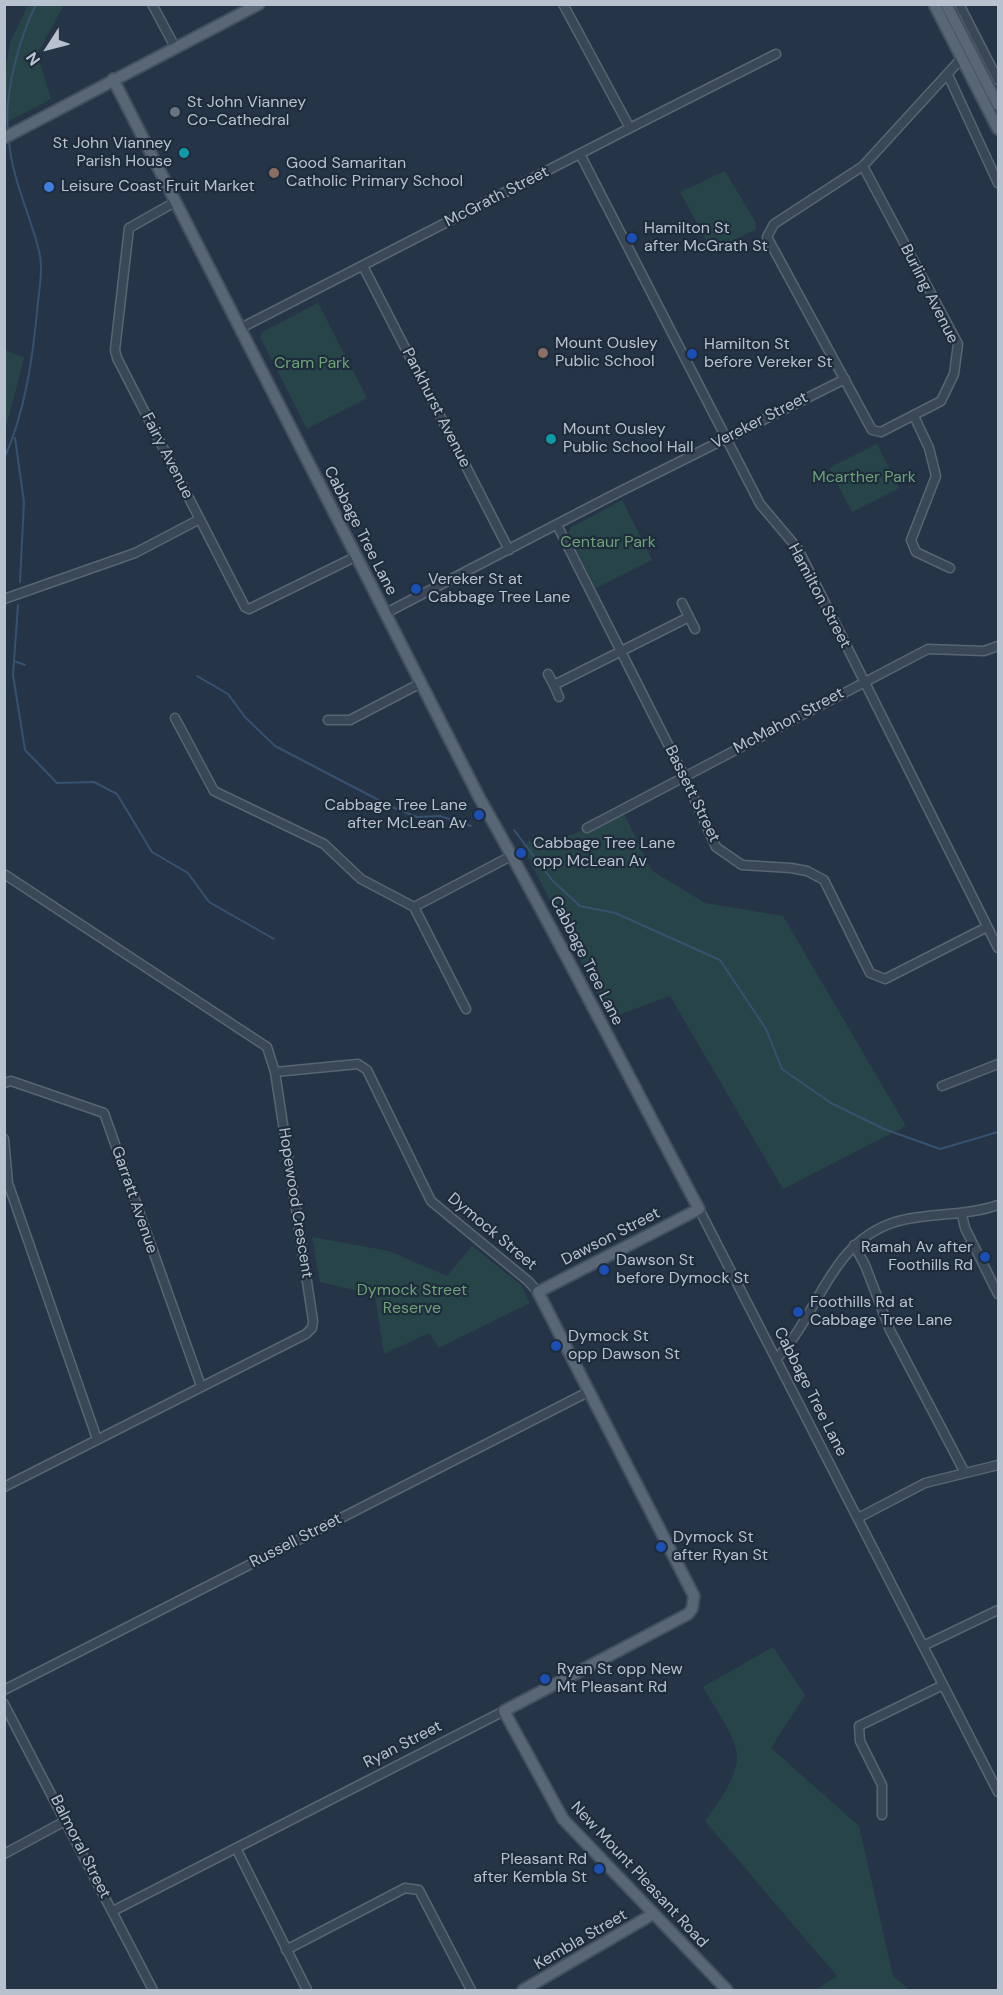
<!DOCTYPE html>
<html>
<head>
<meta charset="utf-8">
<style>
  body { margin:0 }
  #map { position:relative; width:1003px; height:1995px; overflow:hidden; background:#253547; font-family:"DM Sans",sans-serif }
  canvas { display:block }
  .frame { position:absolute; inset:0; border:6px solid #b8c2cf; pointer-events:none }
  .north { position:absolute; left:18px; top:18px; width:60px; height:60px; -webkit-text-stroke:4px #1e2c3c; paint-order:stroke; rotate:234deg; font-size:16px; font-weight:700; line-height:24px; text-align:center; color:#b8c2cf }
  .north::after { content:''; display:block; margin:auto; width:21px; height:27px; background:#b8c2cf; clip-path:polygon(50% 0,100% 100%,50% 72%,0 100%) }
</style>
</head>
<body>
<div id="map">
<canvas width="1003" height="1995"></canvas>
<div class="frame"></div>
<div class="north">N</div>
</div>
<script>
const context = document.querySelector('canvas').getContext('2d');
context.lineJoin = 'round';
function fill(path, color) { context.fillStyle = color; context.fill(path, 'evenodd'); }
function stroke(path, color, width, dash) { context.strokeStyle = color; context.lineWidth = width; context.lineCap = dash ? 'butt' : 'round'; context.setLineDash(dash || []); context.stroke(path); }
function label(font, color, halo, rows, align = 'center') {
  context.font = font + ' "DM Sans",sans-serif'; context.lineWidth = 4.5; context.setLineDash([]); context.textBaseline = 'middle'; context.strokeStyle = halo; context.fillStyle = color; for (const [text, x, y, turn = 0] of rows) {
    context.save(); context.translate(x, y); context.rotate((+turn || 0) * Math.PI / 180); context.textAlign = isNaN(turn) ? turn : align; if (halo) context.strokeText(text, 0, 0); context.fillText(text, 0, 0); context.restore();
  }
}
fill(new Path2D(`
  M 28,5 L 64,5 L 37,54 L 51,99 L 5,123 L 5,74 L 10,43 Z
  M 725,171 L 756,223 L 755,230 L 712,251 L 680,192 Z
  M 318,303 L 367,398 L 307,429 L 260,337 L 262,332 Z
  M 5,350 L 24,358 L 5,431 Z
  M 877,444 L 899,488 L 852,512 L 829,468 Z
  M 622,500 L 652,560 L 596,588 L 568,535 L 570,528 Z
  M 622,809 L 651,870 L 705,903 L 783,916 L 906,1126 L 783,1189 L 670,996 L 610,1018 L 522,846 L 529,841 C 552,850 601,821 622,809 Z
  M 312,1237 L 389,1251 L 447,1276 L 472,1246 L 521,1285 L 530,1303 L 439,1348 L 429,1333 L 384,1354 L 375,1295 L 320,1282 Z
  M 773,1647 L 805,1695 L 771,1748 L 859,1826 L 893,1976 L 910,1990 L 816,1990 L 837,1976 L 705,1821 C 717,1805 736,1779 737,1759 C 739,1740 712,1704 703,1687 Z`), '#274548');
stroke(new Path2D(`
  M 8,132 C 4,92 19,40 36,4
  M 15,438 L 24,502 L 20,582
  M 4,459 C 26,410 33,355 38,302 C 40,286 43,266 39,251 C 30,214 12,179 9,141
  M 18,605 L 13,675 L 25,750 L 57,783 L 94,782 L 117,794 L 152,852 L 188,873 L 209,902 L 274,939
  M 14,661 L 25,665
  M 197,676 L 228,694 L 245,717 L 275,746 L 392,807 L 417,817 L 440,816 L 471,826
  M 514,830 L 552,880 L 580,906 L 615,913 L 720,960 L 766,1029 L 782,1069 L 831,1103 L 884,1129 L 940,1149 L 998,1132`), '#37516f', 2);
const minor = new Path2D(`
  M 152,4 L 175,47
  M 959,4 L 998,80
  M 948,75 L 998,183
  M 630,128 L 776,54
  M 580,154 L 760,504 L 798,549 L 998,948
  M 863,166 L 958,344 L 954,374 L 941,401 L 881,432 L 872,430 L 767,237 L 774,224 L 863,166 L 961,59
  M 175,202 L 129,228 L 115,350 L 117,358 L 245,607 L 249,609 L 357,556
  M 363,266 L 509,550
  M 239,329 L 630,128 L 563,4
  M 914,416 L 929,448 L 936,476 L 911,540 L 916,552 L 950,568
  M 557,525 L 684,776 L 716,847 L 742,865 L 791,868 L 807,871 L 824,880 L 870,973 L 885,979 L 987,927
  M 4,599 L 135,553 L 200,519
  M 386,613 L 613,495 L 845,379
  M 689,617 L 695,629
  M 548,674 L 554,685 L 689,617 L 682,603
  M 554,685 L 559,697
  M 175,718 L 214,791 L 324,844 L 361,879 L 414,907
  M 328,720 L 350,720 L 421,683
  M 587,828 L 928,649 L 984,651 L 998,646
  M 4,874 L 267,1047 L 275,1072 L 313,1321 L 312,1328 L 306,1334 L 4,1487
  M 466,1009 L 414,907 L 513,855
  M 275,1072 L 358,1064 L 367,1070 L 431,1201 L 528,1281 L 538,1292
  M 4,1083 L 11,1081 L 104,1113 L 201,1386
  M 942,1086 L 998,1064
  M 4,1139 L 8,1183 L 97,1439
  M 699,1209 L 998,1792
  M 962,1215 L 965,1228 L 998,1294
  M 854,1245 L 865,1265 L 890,1330 L 965,1473
  M 777,1358 C 820,1313 829,1243 895,1222 C 928,1212 963,1217 998,1205
  M 858,1518 L 925,1483 L 998,1465
  M 923,1646 L 998,1610
  M 4,1690 L 588,1392
  M 4,1704 L 153,1990
  M 882,1815 L 882,1785 L 860,1741 L 859,1726 L 943,1685
  M 236,1848 L 307,1990
  M 4,1854 L 67,1820
  M 113,1911 L 504,1711
  M 286,1950 L 405,1888 L 419,1890 L 471,1990`);
const major = new Path2D(`
  M 934,4 L 998,129
  M 946,4 L 998,105
  M 113,79 L 480,799 C 557,934 626,1072 699,1209 L 538,1292 L 694,1596 L 692,1609 L 688,1614 L 504,1711 L 563,1819 L 727,1990
  M 4,138 L 259,4
  M 523,1990 L 653,1914`);
stroke(minor, '#586573', 11);
stroke(major, '#43505f', 14);
stroke(minor, '#3a4756', 8);
stroke(major, '#586676', 10);
for (const [x, y, r, color] of [
  [175,112,6,"#6b7280"],
  [184,153,6,"#0f9aa8"],
  [274,173,6,"#8d6e63"],
  [49,187,6,"#3f7fe0"],
  [632,238,6,"#1a4fb4"],
  [543,353,6,"#8d6e63"],
  [692,354,6,"#1a4fb4"],
  [551,439,6,"#0f9aa8"],
  [416,589,6,"#1a4fb4"],
  [479,815,6,"#1a4fb4"],
  [521,853,6,"#1a4fb4"],
  [985,1257,6,"#1a4fb4"],
  [604,1270,6,"#1a4fb4"],
  [798,1312,6,"#1a4fb4"],
  [556,1346,6,"#1a4fb4"],
  [661,1547,6,"#1a4fb4"],
  [545,1679,6,"#1a4fb4"],
  [599,1869,6,"#1a4fb4"]
]) { const dot = new Path2D(); dot.arc(x, y, r, 0, 2 * Math.PI); context.fillStyle = color; context.fill(dot); stroke(dot, '#1e2c3c', 2); }
label('16px', '#b8c2cf', '#1e2c3c', [
  ["St John Vianney",187,103],
  ["Co-Cathedral",187,121],
  ["St John Vianney",172,144,"right"],
  ["Parish House",172,162,"right"],
  ["Good Samaritan",286,164],
  ["Catholic Primary School",286,182],
  ["Leisure Coast Fruit Market",61,187],
  ["Hamilton St",644,229],
  ["after McGrath St",644,247],
  ["Mount Ousley",555,344],
  ["Public School",555,362],
  ["Hamilton St",704,345],
  ["before Vereker St",704,363],
  ["Mount Ousley",563,430],
  ["Public School Hall",563,448],
  ["Vereker St at",428,580],
  ["Cabbage Tree Lane",428,598],
  ["Cabbage Tree Lane",467,806,"right"],
  ["after McLean Av",467,824,"right"],
  ["Cabbage Tree Lane",533,844],
  ["opp McLean Av",533,862],
  ["Ramah Av after",973,1248,"right"],
  ["Foothills Rd",973,1266,"right"],
  ["Dawson St",616,1261],
  ["before Dymock St",616,1279],
  ["Foothills Rd at",810,1303],
  ["Cabbage Tree Lane",810,1321],
  ["Dymock St",568,1337],
  ["opp Dawson St",568,1355],
  ["Dymock St",673,1538],
  ["after Ryan St",673,1556],
  ["Ryan St opp New",557,1670],
  ["Mt Pleasant Rd",557,1688],
  ["Pleasant Rd",587,1860,"right"],
  ["after Kembla St",587,1878,"right"]
], 'left');
label('16px', '#b8c2cf', '#1e2c3c', [
  ["McGrath Street",497,197,-27],
  ["Burling Avenue",929,294,63],
  ["Pankhurst Avenue",436,408,63],
  ["Vereker Street",760,421,-27],
  ["Fairy Avenue",167,456,63],
  ["Cabbage Tree Lane",360,531,63],
  ["Hamilton Street",819,596,62],
  ["McMahon Street",789,721,-28],
  ["Bassett Street",692,794,64],
  ["Cabbage Tree Lane",586,961,63],
  ["Garratt Avenue",134,1200,71],
  ["Hopewood Crescent",295,1203,81],
  ["Dymock Street",492,1232,40],
  ["Dawson Street",611,1237,-27],
  ["Cabbage Tree Lane",810,1392,63],
  ["Russell Street",296,1541,-27],
  ["Ryan Street",403,1745,-27],
  ["Balmoral Street",80,1847,63],
  ["New Mount Pleasant Road",639,1875,47],
  ["Kembla Street",581,1940,-30]
]);
label('16px', '#6da277', '#1e2c3c', [
  ["Cram Park",312,364],
  ["Mcarther Park",864,478],
  ["Centaur Park",608,543],
  ["Dymock Street",412,1291],
  ["Reserve",412,1309]
]);
</script>
</body>
</html>
